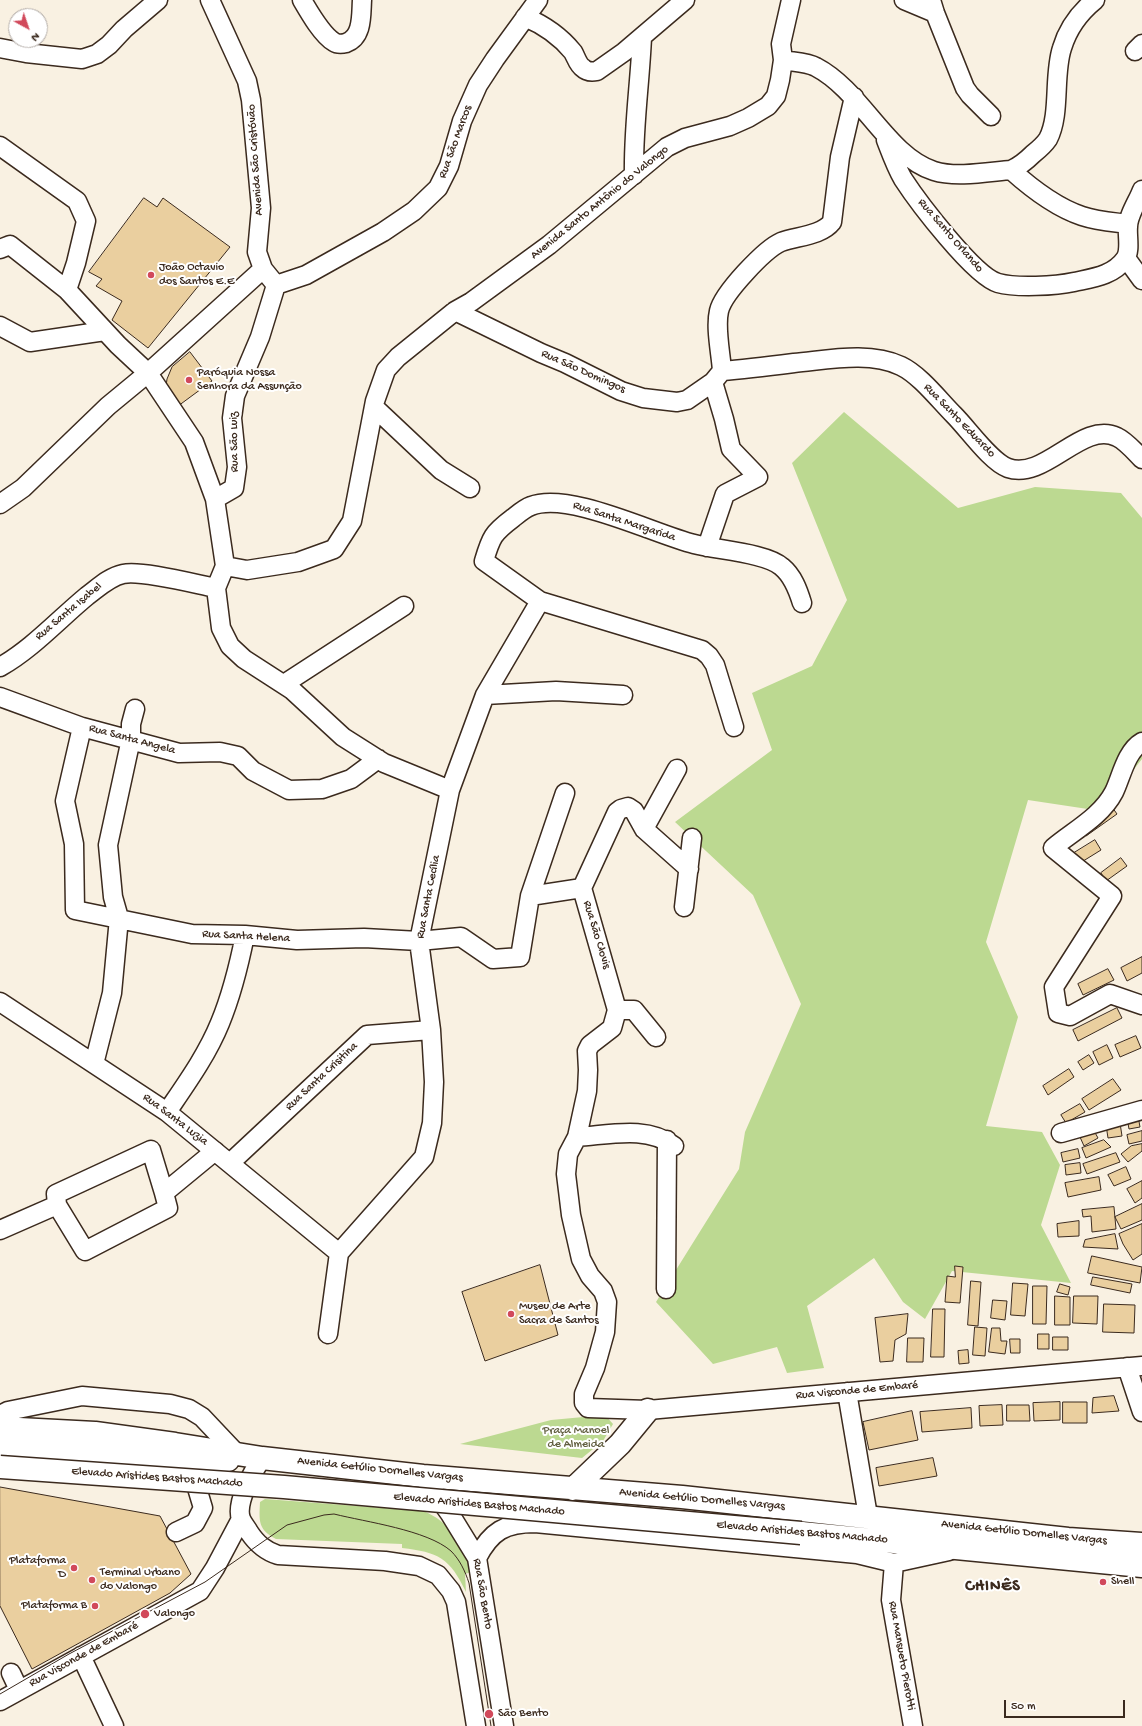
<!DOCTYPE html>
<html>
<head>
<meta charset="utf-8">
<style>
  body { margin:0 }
  #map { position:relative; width:1142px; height:1726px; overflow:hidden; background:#f9f1e2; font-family:"Gochi Hand",sans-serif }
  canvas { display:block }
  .north { position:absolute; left:8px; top:8px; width:40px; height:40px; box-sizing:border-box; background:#fff; border:1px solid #b1aaa5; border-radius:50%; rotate:140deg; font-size:11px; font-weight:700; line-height:16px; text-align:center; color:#3b2a1e }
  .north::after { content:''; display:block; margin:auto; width:14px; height:18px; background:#d1495b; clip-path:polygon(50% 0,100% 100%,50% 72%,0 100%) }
  .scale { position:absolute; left:1004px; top:1700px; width:121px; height:18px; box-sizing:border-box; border:2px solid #3b2a1e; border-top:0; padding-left:5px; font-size:12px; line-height:14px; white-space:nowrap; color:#3b2a1e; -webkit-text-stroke:3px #fff; paint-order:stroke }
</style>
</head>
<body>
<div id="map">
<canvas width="1142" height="1726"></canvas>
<div class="north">N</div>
<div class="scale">50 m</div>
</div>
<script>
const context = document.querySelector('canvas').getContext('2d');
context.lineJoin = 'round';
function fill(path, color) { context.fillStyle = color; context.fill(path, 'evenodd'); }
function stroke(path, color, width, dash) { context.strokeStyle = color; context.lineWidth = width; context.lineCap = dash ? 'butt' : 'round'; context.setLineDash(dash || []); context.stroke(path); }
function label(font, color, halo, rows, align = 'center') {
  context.font = font + ' "Gochi Hand",sans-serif'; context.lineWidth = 4; context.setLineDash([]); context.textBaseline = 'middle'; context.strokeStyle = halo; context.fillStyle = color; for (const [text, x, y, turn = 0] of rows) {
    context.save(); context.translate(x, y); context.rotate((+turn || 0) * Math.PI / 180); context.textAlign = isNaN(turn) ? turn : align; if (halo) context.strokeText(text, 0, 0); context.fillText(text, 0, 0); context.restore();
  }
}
fill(new Path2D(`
  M 844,412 L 958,508 L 1035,487 L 1121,493 L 1142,518 L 1142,759 L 1101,811 L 1028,800 L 986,942 L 1018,1017 L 986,1126 L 1042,1132 L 1060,1165 L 1041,1225 L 1071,1283 L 952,1271 L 925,1319 L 903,1302 L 874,1258 L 807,1306 L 824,1368 L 787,1373 L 777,1347 L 713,1364 L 656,1302 L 739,1169 L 745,1132 L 801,1004 L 753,895 L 675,822 L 772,750 L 752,693 L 812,666 L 847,600 L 792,463 Z
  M 605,1415 L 613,1424 L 603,1441 L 582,1458 L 460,1444 L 551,1420 Z
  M 265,1499 L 423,1511 C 450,1521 463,1546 471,1572 L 465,1574 L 466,1592 C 450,1558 438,1552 402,1548 L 402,1544 L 276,1539 C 258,1530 259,1521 260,1502 Z`), '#bcd991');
const building = new Path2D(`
  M 144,198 L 157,207 L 163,198 L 230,247 L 148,348 L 112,320 L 122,301 L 96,286 L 102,279 L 89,272 Z
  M 190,352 L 212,381 L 174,409 L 165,393 L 167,379 L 172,367 Z
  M 1112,807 L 1117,814 L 1086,836 L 1081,829 Z
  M 1095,840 L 1101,850 L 1080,863 L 1074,853 Z
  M 1121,858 L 1127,866 L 1106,881 L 1101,873 Z
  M 1142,957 L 1142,973 L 1127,981 L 1121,968 Z
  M 1108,969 L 1114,980 L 1083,995 L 1078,984 Z
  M 1117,1008 L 1122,1018 L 1078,1041 L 1073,1030 Z
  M 1136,1036 L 1141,1048 L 1120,1057 L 1115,1045 Z
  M 1107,1045 L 1113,1058 L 1099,1065 L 1093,1052 Z
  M 1089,1055 L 1094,1063 L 1083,1070 L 1078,1062 Z
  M 1069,1069 L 1074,1077 L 1048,1095 L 1043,1086 Z
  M 1113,1079 L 1121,1090 L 1089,1110 L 1082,1099 Z
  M 1080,1104 L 1085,1112 L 1066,1123 L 1061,1115 Z
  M 1138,1116 L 1140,1127 L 1129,1129 L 1127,1118 Z
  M 1120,1123 L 1122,1136 L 1108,1138 L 1106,1125 Z
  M 1093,1129 L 1098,1138 L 1084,1146 L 1080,1137 Z
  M 1142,1131 L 1142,1141 L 1129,1144 L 1127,1135 Z
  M 1104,1140 L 1111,1147 L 1086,1158 L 1082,1148 Z
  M 1142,1144 L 1142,1151 L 1128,1162 L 1121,1154 L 1131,1146 Z
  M 1078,1149 L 1080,1158 L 1063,1162 L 1061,1153 Z
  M 1116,1153 L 1120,1162 L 1087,1174 L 1083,1164 Z
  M 1080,1163 L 1081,1173 L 1066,1175 L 1065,1165 Z
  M 1126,1167 L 1131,1179 L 1114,1186 L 1108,1175 Z
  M 1099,1177 L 1101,1190 L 1068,1197 L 1065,1183 Z
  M 1142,1181 L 1142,1198 L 1135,1203 L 1127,1189 Z
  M 1142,1204 L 1142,1220 L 1121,1229 L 1115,1217 Z
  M 1114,1207 L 1116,1229 L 1092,1232 L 1091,1216 L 1083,1217 L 1082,1210 Z
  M 1079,1221 L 1079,1236 L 1058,1237 L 1057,1224 Z
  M 1142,1224 L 1142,1254 L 1133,1260 L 1123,1244 L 1119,1234 Z
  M 1115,1234 L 1118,1249 L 1083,1247 L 1085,1240 Z
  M 1092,1256 L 1142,1267 L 1140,1283 L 1088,1273 Z
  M 540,1265 L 558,1335 L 485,1361 L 462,1292 Z
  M 955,1266 L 963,1267 L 960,1303 L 945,1302 L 947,1276 L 955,1277 Z
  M 1093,1277 L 1132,1284 L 1130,1293 L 1091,1285 Z
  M 971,1281 L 981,1282 L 978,1326 L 968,1325 Z
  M 1013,1283 L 1028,1284 L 1025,1316 L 1011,1315 Z
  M 1060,1284 L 1070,1287 L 1068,1295 L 1057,1292 Z
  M 1033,1286 L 1047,1286 L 1046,1324 L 1033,1324 Z
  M 1055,1296 L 1070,1297 L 1070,1325 L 1055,1325 Z
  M 1074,1296 L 1098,1296 L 1097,1324 L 1073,1323 Z
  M 993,1300 L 1007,1301 L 1005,1320 L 991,1318 Z
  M 1104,1304 L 1135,1305 L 1134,1333 L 1103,1332 Z
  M 933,1309 L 945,1309 L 944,1357 L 931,1357 Z
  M 908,1314 L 906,1334 L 895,1340 L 893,1361 L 880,1362 L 875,1318 Z
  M 975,1327 L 987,1328 L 985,1356 L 973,1355 Z
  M 992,1328 L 1000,1328 L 1001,1341 L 1007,1341 L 1005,1354 L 989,1352 Z
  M 1038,1334 L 1049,1334 L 1049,1349 L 1038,1349 Z
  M 1053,1337 L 1068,1337 L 1068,1350 L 1053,1350 Z
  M 908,1338 L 924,1338 L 923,1362 L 907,1362 Z
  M 1010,1339 L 1020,1339 L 1020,1353 L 1011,1353 Z
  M 968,1350 L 969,1363 L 959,1364 L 958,1351 Z
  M 1114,1396 L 1119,1411 L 1092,1413 L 1093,1398 Z
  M 1060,1402 L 1060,1420 L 1034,1421 L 1033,1403 Z
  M 1063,1402 L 1087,1402 L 1087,1423 L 1063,1423 Z
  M 1002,1405 L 1003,1425 L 980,1426 L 979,1406 Z
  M 1007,1405 L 1029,1405 L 1030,1421 L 1007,1421 Z
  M 971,1408 L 972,1428 L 922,1432 L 920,1412 Z
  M 912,1411 L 918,1440 L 869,1450 L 863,1422 Z
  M 933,1458 L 937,1476 L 879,1486 L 876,1468 Z
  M 0,1487 L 160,1516 L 191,1574 L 170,1593 L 32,1669 L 0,1606 Z`);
fill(building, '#eacf9f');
stroke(building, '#3b2a1e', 1);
const minor = new Path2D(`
  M 302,0 C 309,12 322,35 334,42 C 337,44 342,44 346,43 C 363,37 361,15 362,0
  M 904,0 L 935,13
  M 931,0 L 935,13 L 965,88 L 970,95 L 991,116
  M 525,17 C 544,25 560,36 573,52 C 576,57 578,65 583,68 C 587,72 592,72 597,71 L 624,52 L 685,0
  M 0,48 L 26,53 L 82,59 L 97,54 L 109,45 L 124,29 L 158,0
  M 1135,51 L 1142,44
  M 783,60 C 793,62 807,62 816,67 C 862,91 887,156 934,171 C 956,178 988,172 1011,170 C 1020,166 1026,161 1033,154 C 1038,150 1044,145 1048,139 C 1061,114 1053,75 1062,48 C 1068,28 1079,13 1095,0
  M 886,140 C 891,153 896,167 903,179 C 918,202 974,276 998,283 C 1016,288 1056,286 1074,282 C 1092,278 1113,276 1125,259 C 1131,251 1127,236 1128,227 C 1128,215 1138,201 1142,190
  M 0,146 L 77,201 L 86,221 L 76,263 L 67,290
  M 1011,170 C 1031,188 1055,207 1082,216 C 1097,221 1113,222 1128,224
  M 634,175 C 633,129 640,83 642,37
  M 0,249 L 10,245 L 67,290 L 118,345 L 148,373 L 194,442 L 215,499 L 225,566 L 216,588 L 221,628 L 230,646 L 244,659 L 292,690 L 343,737 L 384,763 L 450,790
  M 1126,258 L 1142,280
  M 263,269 L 276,285 L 306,275 L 383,232 L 414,211 L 438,188 L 449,166 L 462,121 L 478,85 L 495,59 L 538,0
  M 455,311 L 541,353 L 565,363 L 621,391 L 643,398 L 677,402 L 687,400 L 713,382 L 722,371 C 746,369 770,366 794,363 C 828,360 869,351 901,366 C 920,375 939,400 954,415 C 968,429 991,462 1008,468 C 1045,481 1082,420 1117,437 C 1126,441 1135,452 1142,459
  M 0,326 L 30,342 L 105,331
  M 722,371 C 721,354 715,328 719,311 C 723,293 765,249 781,242 C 797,236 821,236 832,222 L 840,157 L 854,97
  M 374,407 L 441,470 L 470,488
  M 215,499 L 234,488 L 237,467 L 232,418 L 235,396 L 260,337 L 276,285
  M 0,504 L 23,488 L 108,406 L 148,373 L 263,269 L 257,252 L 261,208 L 251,100 L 247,81 L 210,0
  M 707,547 L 725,494 L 758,477 L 731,449 L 724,419 L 713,382
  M 225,566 L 247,570 L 298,562 L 334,549 L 352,521 L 375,401 L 386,370 L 398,357 L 455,311 L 471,302 L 549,245 L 667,147 L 685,138 L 730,126 L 748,118 L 768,106 L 776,96 L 780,80 L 783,60 L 781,44 L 791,0
  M 0,667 C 32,649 58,620 87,596 C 98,588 109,577 123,574 C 142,570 195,584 216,588
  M 284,684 L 404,606
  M 485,695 L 556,691 L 623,695
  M 0,697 L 82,727 L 179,753 L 220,752 L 238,756 L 253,771 L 289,790 L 322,789 L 351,779 L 378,759
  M 82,727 L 65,801 L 74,844 L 75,910 L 192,934 L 245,935 L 297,940 L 364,938 L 419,941 L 461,937 L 493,959 L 520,957 L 530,896 L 565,793
  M 734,727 L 715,665 L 709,656 L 702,650 L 540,601 L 484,561 C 491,537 493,533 513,518 C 518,514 525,508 531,506 C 569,491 654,534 694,544 C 716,550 767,553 782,567 C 793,576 798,590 802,603
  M 1142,742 C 1126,751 1121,778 1114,792 C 1101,817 1073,831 1053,848 L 1112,896 L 1054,987 L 1058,1013 L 1070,1016 L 1110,994 L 1142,1005
  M 644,829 L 677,769
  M 582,888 L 617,812 L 621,809 L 628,807 L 634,811 L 644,829 L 689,869
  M 530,896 L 582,888 L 617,1010
  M 684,907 L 692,838
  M 0,1002 L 167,1112 L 339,1253
  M 656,1037 L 634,1010 L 617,1010 L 612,1028 L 590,1045 L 587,1051 L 588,1070 L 587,1091 L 577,1137 L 568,1154 L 566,1174 L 571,1215 L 581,1259 L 590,1276 L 603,1291 L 607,1302 L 605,1332 L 595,1368 L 584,1394 L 584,1403 L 588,1408 L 648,1410 L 1142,1366
  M 94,1064 L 112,993 L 119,918 L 113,897 L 108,845 L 131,739 L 131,724 L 135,709
  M 167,1112 C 186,1084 207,1055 220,1023 C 232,994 239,965 245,935
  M 1061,1133 L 1142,1110
  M 577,1137 C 609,1135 647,1125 674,1146
  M 230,1163 L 367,1035 L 431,1030
  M 57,1205 L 56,1194 L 151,1150 L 164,1193
  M 0,1230 L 57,1205 L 85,1251 L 168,1208 L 164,1193 L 215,1151
  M 339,1253 L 424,1157 L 432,1123 L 434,1082 L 431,1030 L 419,941 L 450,790 L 485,695 L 540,601
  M 666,1289 L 667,1140
  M 328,1334 L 339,1253
  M 1127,1367 L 1142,1412
  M 847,1392 L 868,1516
  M 0,1415 L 8,1411 L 82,1396 L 170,1404 L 189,1409 L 202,1417 L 236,1453
  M 262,1458 C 253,1471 235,1503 241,1519 C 243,1524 247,1528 249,1532 C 257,1544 265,1551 278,1555 L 385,1561 L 419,1566 L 438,1575 L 451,1591 L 456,1602 L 476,1726
  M 423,1476 L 450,1514 L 477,1558 L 504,1726
  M 176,1532 L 195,1523 L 203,1508 L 197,1488 L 188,1470
  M 477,1558 C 491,1531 505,1523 535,1523 L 857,1554 L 894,1563 L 949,1551
  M 894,1563 L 891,1600 L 913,1726
  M 81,1656 L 114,1726
  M 11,1673 L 19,1690
  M 0,1701 L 200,1591 L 215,1568 L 241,1519`);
const major = new Path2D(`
  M 0,1428 L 95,1433 L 175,1444 L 262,1458 L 423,1476 L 682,1497 L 1068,1539 L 1142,1544
  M 0,1447 L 200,1463 L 228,1460
  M 573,1489 L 620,1444 L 648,1410
  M 801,1533 L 1142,1566`);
stroke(minor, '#3b2a1e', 21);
stroke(major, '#3b2a1e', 25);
stroke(minor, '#fff', 18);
stroke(major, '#fff', 22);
stroke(new Path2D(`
  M 0,1694 L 69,1654 L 205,1582 L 287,1525 L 324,1515 L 334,1514 C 366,1522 427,1530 451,1551 C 460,1560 465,1571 469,1583 L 491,1726`), '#3b2a1e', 1);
const majorBridge = new Path2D(`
  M 0,1467 L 284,1487 L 801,1533`);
stroke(majorBridge, '#3b2a1e', 25, []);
stroke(majorBridge, '#fff', 22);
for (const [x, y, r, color] of [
  [151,275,4,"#d1495b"],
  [189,380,4,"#d1495b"],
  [511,1314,4,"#d1495b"],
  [74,1568,4,"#d1495b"],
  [92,1580,4,"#d1495b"],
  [1103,1582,4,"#d1495b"],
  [95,1606,4,"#d1495b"],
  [145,1614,5,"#d1495b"],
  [489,1714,5,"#d1495b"]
]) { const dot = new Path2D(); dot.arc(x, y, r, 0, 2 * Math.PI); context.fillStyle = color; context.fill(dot); stroke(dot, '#fff', 1.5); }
label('12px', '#3b2a1e', '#fff', [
  ["Rua São Marcos",456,142,-70],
  ["Avenida São Cristóvão",256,160,-94],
  ["Avenida Santo Antônio do Valongo",600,203,-39],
  ["Rua Santo Orlando",950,236,49],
  ["Rua São Domingos",583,372,24],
  ["Rua Santo Eduardo",959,421,46],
  ["Rua São Luiz",235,442,-91],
  ["Rua Santa Margarida",624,522,18],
  ["Rua Santa Isabel",69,612,-40],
  ["Rua Santa Angela",132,740,15],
  ["Rua Santa Cecília",429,897,-79],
  ["Rua São Clovis",596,935,73],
  ["Rua Santa Helena",246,937,3],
  ["Rua Santa Crisitina",322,1077,-43],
  ["Rua Santa Luzia",175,1120,37],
  ["Rua Visconde de Embaré",857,1391,-5],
  ["Avenida Getúlio Dornelles Vargas",380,1470,6],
  ["Elevado Aristides Bastos Machado",157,1478,4],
  ["Avenida Getúlio Dornelles Vargas",702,1500,5],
  ["Elevado Aristides Bastos Machado",479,1505,5],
  ["Elevado Aristides Bastos Machado",802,1533,5],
  ["Avenida Getúlio Dornelles Vargas",1024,1533,6],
  ["Rua São Bento",482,1594,80],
  ["Rua Visconde de Embaré",84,1655,-29],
  ["Rua Mansueto Pierotti",901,1656,80]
]);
label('12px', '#3b2a1e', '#fff', [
  ["João Octavio",159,268],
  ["dos Santos E.E",159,282],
  ["Paróquia Nossa",197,373],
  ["Senhora da Assunção",197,387],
  ["Museu de Arte",519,1307],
  ["Sacra de Santos",519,1321],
  ["Plataforma",66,1561,"right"],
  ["D",66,1575,"right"],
  ["Terminal Urbano",100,1573],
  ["do Valongo",100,1587],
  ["Shell",1111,1582],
  ["Plataforma B",87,1606,"right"],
  ["Valongo",154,1614],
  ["São Bento",498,1714]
], 'left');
label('12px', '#625f40', '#fff', [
  ["Praça Manoel",576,1431],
  ["de Almeida",576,1445]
]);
context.letterSpacing = '1px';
label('bold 16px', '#3b2a1e', '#fff', [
  ["CHINÊS",993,1588]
]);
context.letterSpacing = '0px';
</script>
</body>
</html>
